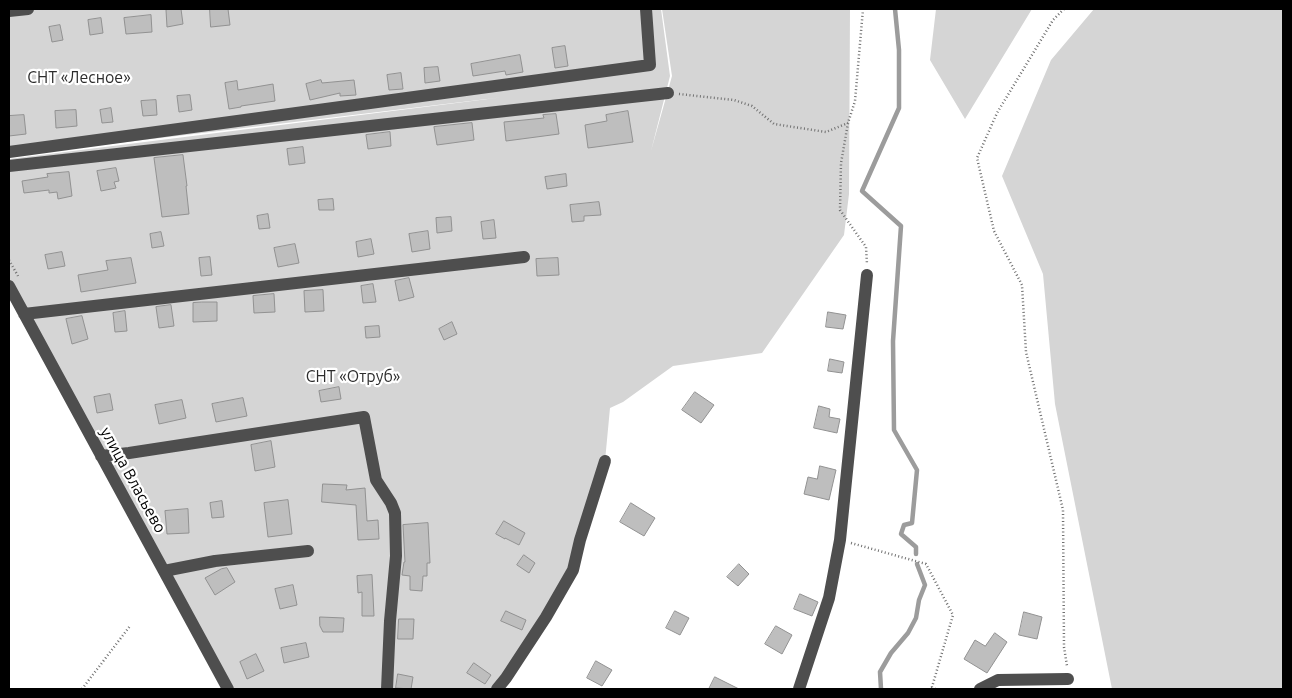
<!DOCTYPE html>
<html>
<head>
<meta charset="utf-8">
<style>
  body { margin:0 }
  #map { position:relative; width:1292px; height:698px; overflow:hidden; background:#fff; font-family:Ubuntu,sans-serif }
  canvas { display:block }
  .frame { position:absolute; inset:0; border:10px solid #000; pointer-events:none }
</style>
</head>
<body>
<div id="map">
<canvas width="1292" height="698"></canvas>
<div class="frame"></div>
</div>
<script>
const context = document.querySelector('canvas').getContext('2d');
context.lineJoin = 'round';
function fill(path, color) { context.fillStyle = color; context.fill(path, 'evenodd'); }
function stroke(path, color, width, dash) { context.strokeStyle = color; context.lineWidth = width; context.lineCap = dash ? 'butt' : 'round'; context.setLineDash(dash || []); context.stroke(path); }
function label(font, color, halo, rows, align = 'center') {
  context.font = font + ' Ubuntu,sans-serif'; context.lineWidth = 4.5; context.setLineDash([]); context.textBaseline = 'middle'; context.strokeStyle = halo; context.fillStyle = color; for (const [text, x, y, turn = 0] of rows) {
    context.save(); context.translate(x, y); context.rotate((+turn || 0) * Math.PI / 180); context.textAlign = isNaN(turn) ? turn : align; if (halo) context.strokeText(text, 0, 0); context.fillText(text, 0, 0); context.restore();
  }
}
fill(new Path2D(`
  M 9,9 L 661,9 L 670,76 L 651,151 L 672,76 L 662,9 L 850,9 L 849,194 L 844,235 L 762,353 L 673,366 L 623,402 L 610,408 L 605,461 L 573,570 L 497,689 L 228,689 L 9,285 L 9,159 L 504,97 L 9,156 Z
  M 936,9 L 1032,9 L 965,119 L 930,60 Z
  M 1094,9 L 1283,9 L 1283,689 L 1112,689 L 1055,404 L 1043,274 L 1002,176 L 1051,60 Z`), '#d5d5d5');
stroke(new Path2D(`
  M 895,9 L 899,50 L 899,108 L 862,191 L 901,226 L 893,341 L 894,430 L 917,470 L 912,523 L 904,525 L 901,534 L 916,547 L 916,554
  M 881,689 L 880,672 L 891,653 L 908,633 L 916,618 L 919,600 L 925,585 L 917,564`), '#9c9c9c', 4.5);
const building = new Path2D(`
  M 181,9 L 183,24 L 167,27 L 166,10 Z
  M 210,9 L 228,9 L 230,25 L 211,27 Z
  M 151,15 L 152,32 L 126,34 L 124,18 Z
  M 101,18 L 103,33 L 90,35 L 88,20 Z
  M 60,25 L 63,40 L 52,42 L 49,27 Z
  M 565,46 L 568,66 L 555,68 L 552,48 Z
  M 520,55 L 523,72 L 506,75 L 505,71 L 473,76 L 471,64 Z
  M 438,67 L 440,81 L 425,83 L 424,68 Z
  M 401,73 L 403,89 L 389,90 L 387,75 Z
  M 321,80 L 322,83 L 354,80 L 356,95 L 340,96 L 340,93 L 310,100 L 306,84 Z
  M 237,81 L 238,90 L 273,84 L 275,101 L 241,106 L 241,107 L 229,109 L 225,83 Z
  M 190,95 L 192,110 L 179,112 L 177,96 Z
  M 156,100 L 157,115 L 143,116 L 141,101 Z
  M 111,108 L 113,122 L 102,123 L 100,110 Z
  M 76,110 L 77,126 L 56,128 L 55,111 Z
  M 628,111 L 633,142 L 588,148 L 585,125 L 607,121 L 606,115 Z
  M 556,114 L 559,134 L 506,141 L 504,122 L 544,118 L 543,115 Z
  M 24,115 L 26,134 L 9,136 L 9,116 Z
  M 472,123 L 474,140 L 437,145 L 434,127 Z
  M 390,132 L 391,146 L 368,149 L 366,135 Z
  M 303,147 L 305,163 L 289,165 L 287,149 Z
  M 183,155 L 187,186 L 186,186 L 189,214 L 162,217 L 154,158 Z
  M 116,168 L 119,181 L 114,182 L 116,188 L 101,191 L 97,171 Z
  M 69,172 L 72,196 L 58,199 L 57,192 L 49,193 L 49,190 L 24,193 L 22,181 L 48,177 L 47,174 Z
  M 566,174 L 567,186 L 547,189 L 545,177 Z
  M 333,199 L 334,210 L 319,210 L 318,200 Z
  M 599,202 L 601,215 L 584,216 L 584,221 L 572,222 L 570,205 Z
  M 268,214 L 270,228 L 259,229 L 257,216 Z
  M 451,217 L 452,231 L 437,233 L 436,218 Z
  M 494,220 L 496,238 L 483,239 L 481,222 Z
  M 428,231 L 430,249 L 412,252 L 409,234 Z
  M 161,232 L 164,246 L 152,248 L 150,234 Z
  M 371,239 L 374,254 L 358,257 L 356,242 Z
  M 295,244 L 299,263 L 278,267 L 274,248 Z
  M 62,252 L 65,266 L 48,269 L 45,255 Z
  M 210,257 L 212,275 L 201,276 L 199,258 Z
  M 131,258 L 136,283 L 81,292 L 78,275 L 108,270 L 106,261 Z
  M 558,258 L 559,275 L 537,276 L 536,259 Z
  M 409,278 L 414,297 L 399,301 L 395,281 Z
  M 373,284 L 376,302 L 363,303 L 361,286 Z
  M 323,290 L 324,311 L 305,312 L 304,291 Z
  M 274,294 L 275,312 L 254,313 L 253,296 Z
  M 202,302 L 217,302 L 217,321 L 193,322 L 193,303 Z
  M 171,305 L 174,326 L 159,328 L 156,307 Z
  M 125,311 L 127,331 L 115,332 L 113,313 Z
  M 828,312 L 846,315 L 843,329 L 826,327 Z
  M 82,316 L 88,339 L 72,344 L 66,319 Z
  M 452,322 L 457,334 L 444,340 L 439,329 Z
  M 379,326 L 380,337 L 366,338 L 365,327 Z
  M 830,359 L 844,362 L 842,373 L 828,371 Z
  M 339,387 L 341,399 L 321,402 L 319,391 Z
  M 695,392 L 714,405 L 701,423 L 682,410 Z
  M 110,394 L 113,410 L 97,413 L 94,397 Z
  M 243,398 L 247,416 L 216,422 L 212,404 Z
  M 182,400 L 186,418 L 159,424 L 155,405 Z
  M 819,406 L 830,409 L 829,417 L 840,419 L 837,433 L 814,428 Z
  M 271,441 L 275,467 L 255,471 L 251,445 Z
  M 820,466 L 836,470 L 829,500 L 804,494 L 808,477 L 817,479 Z
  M 323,484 L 347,485 L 346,490 L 365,488 L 367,521 L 378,520 L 379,539 L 358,540 L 356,505 L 322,502 Z
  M 288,500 L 292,534 L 268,537 L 264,503 Z
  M 222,501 L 224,517 L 212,518 L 210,503 Z
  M 631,503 L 655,518 L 644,536 L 620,522 Z
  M 188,509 L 189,533 L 167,534 L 165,511 Z
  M 504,521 L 525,533 L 519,545 L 505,538 L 505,539 L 496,534 Z
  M 428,523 L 430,563 L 427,563 L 427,576 L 423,576 L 422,591 L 410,590 L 410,576 L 402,575 L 404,562 L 405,562 L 403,525 Z
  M 524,555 L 535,563 L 529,573 L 517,565 Z
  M 739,564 L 749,574 L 738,586 L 727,577 Z
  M 227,568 L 235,582 L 215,595 L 205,578 L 221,569 Z
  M 372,575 L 374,616 L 362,616 L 362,592 L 358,593 L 357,576 Z
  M 293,585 L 297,605 L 280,609 L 275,589 Z
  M 800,594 L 818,602 L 812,616 L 794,609 Z
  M 506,611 L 526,620 L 522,630 L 501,621 Z
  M 675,611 L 689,618 L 680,635 L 666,628 Z
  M 1024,612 L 1042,617 L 1037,639 L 1019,635 Z
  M 320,617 L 344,618 L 343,632 L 323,632 L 320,626 Z
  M 399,619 L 414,619 L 413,639 L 398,639 Z
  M 776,626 L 792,635 L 782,654 L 765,644 Z
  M 995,633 L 1007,642 L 987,673 L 964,659 L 975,640 L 985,646 Z
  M 306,643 L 309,657 L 284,663 L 281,648 Z
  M 256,654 L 264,671 L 247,679 L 240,662 Z
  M 596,661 L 612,670 L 602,686 L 587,678 Z
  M 474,663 L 491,675 L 485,684 L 467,673 Z
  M 398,674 L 413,677 L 411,689 L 396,688 Z
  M 715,677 L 739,689 L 709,689 Z`);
fill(building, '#bebebe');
stroke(building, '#929292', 1);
stroke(new Path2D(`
  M 863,9 L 855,101 L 848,123 L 841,163 L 840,210 L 866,247 L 867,264
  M 1064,9 L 1053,20 L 997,113 L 977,158 L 994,231 L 1022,285 L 1026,352 L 1063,510 L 1064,647 L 1067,666
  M 679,94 L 734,100 L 752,106 L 774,124 L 826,132 L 848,123
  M 9,260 L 18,276
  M 851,543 L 926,564 L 953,615 L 932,687 L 935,689
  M 82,689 L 130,626`), '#707070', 2.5, [1, 2.5]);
stroke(new Path2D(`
  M 9,11 L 28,9
  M 9,152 L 650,65 L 646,9
  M 9,166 L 668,93
  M 9,286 L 228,689
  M 24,314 L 524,257
  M 101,456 L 129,453 L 364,417 L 376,480 L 391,503 L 395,513 L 396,556 L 390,621 L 387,689
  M 164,571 L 215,561 L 308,551
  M 497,689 L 506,678 L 546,617 L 573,570 L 580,540 L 605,461
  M 799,689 L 829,598 L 840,540 L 867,275
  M 980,689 L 998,680 L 1068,679`), '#4e4e4e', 12);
label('16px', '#2c2c2c', '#fff', [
  ["СНТ «Лесное»",79,78],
  ["СНТ «Отруб»",353,377]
]);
label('16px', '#000', '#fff', [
  ["улица Власьево",133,480,61]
]);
</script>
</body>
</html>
